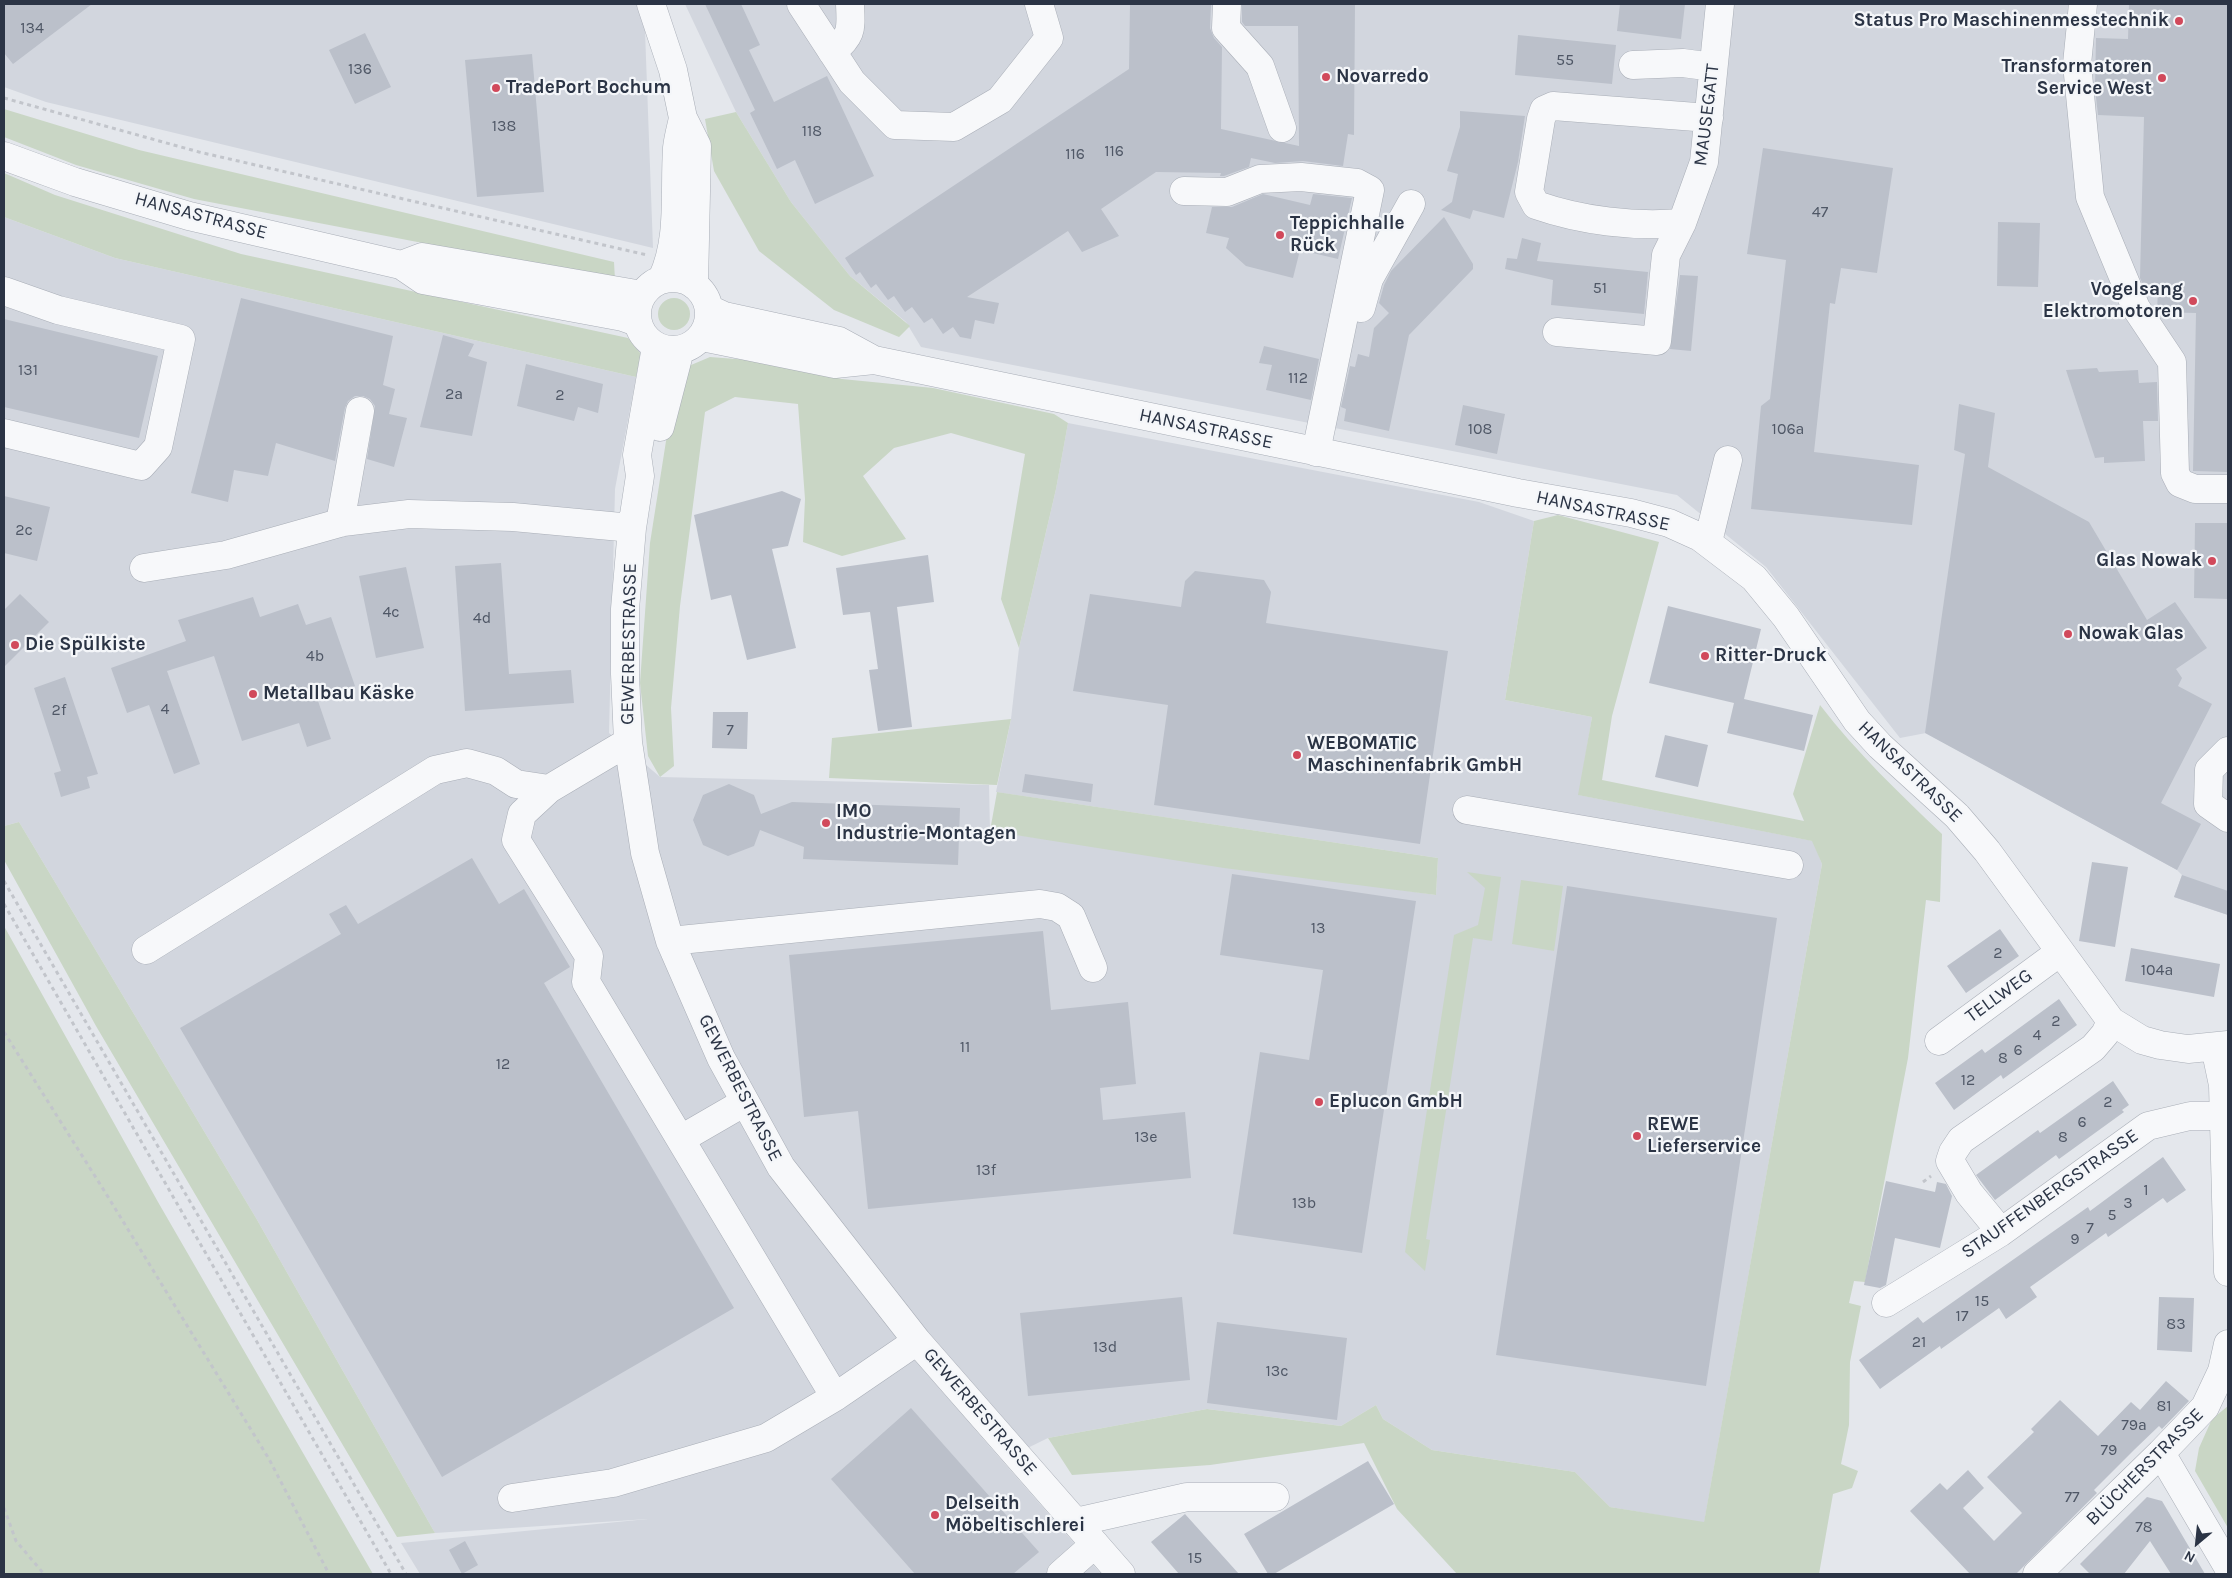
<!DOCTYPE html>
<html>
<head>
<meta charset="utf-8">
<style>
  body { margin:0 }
  #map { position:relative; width:2232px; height:1578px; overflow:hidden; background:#e4e7ec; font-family:Karla,sans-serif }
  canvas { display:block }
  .frame { position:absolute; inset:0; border:5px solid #2b3445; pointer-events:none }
  .north { position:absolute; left:2172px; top:1518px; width:50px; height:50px; -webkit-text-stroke:4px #f4f6f9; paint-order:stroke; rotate:208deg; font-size:14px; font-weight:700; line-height:20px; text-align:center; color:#2b3445 }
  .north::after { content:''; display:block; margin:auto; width:18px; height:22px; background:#2b3445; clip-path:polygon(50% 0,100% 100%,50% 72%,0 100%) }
</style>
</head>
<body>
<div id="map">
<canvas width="2232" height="1578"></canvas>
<div class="frame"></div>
<div class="north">N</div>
</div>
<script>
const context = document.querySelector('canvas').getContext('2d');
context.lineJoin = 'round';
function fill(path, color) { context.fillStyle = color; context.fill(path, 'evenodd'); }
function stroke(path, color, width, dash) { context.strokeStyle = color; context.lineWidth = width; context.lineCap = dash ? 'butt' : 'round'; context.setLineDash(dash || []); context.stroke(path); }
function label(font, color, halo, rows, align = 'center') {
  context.font = font + ' Karla,sans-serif'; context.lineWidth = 4.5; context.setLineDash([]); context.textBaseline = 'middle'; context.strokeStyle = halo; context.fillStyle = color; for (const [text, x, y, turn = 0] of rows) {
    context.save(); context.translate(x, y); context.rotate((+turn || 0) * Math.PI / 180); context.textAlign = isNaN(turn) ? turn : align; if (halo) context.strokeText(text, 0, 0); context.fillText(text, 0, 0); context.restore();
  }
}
fill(new Path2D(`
  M 4,4 L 644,4 L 653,248 L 46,102 L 4,87 Z
  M 685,4 L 2228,4 L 2228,915 L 2174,897 L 2182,875 L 2177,870 L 1926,733 L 1900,738 L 1766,567 L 1677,495 L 921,347 L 906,322 L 850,276 L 791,202 L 736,112 Z
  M 4,217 L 115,258 L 636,377 L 615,489 L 609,733 L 660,777 L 989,785 L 990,831 L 1436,895 L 1438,858 L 996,792 L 1011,719 L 1019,648 L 1056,489 L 1068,423 L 1479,502 L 1534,521 L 1505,700 L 1592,717 L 1579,795 L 1813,841 L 1822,864 L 1704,1523 L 1610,1507 L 1575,1472 L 1432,1450 L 1383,1419 L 1376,1405 L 1341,1426 L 1207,1409 L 1048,1438 L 1003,1460 L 970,1424 L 1101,1574 L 420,1574 L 401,1543 L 648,1519 L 435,1533 L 256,1218 L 19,822 L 4,826 Z`), '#d2d6de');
fill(new Path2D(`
  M 4,109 L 139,150 L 614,262 L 615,280 L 194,199 L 76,165 L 4,137 Z
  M 736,112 L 791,202 L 850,276 L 910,326 L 899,337 L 834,310 L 759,251 L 714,171 L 705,119 Z
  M 4,173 L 55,195 L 241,254 L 628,338 L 641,354 L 636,377 L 115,258 L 4,217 Z
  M658 314a16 16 0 1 1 32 0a16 16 0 1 1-32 0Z
  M 710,357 L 762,361 L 842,379 L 933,388 L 1054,414 L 1068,423 L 1056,489 L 1019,648 L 1001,599 L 1025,454 L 951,433 L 894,448 L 863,476 L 906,539 L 842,556 L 803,542 L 805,499 L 798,404 L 735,397 L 705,412 L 680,606 L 671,708 L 674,766 L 660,777 L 648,756 L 640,683 L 650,543 L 669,422 L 684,368 Z
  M 1558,515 L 1659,542 L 1612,716 L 1602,780 L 1804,821 L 1793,794 L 1820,705 C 1857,753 1899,793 1942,834 L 1940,902 L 1926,900 L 1908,1058 L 1865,1282 L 1854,1281 L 1849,1303 L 1861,1306 L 1850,1362 L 1849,1425 L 1841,1464 L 1858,1471 L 1852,1488 L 1833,1494 L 1819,1574 L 1457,1574 L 1397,1509 L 1364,1443 L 1210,1465 L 1072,1475 L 1048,1438 L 1207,1409 L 1341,1426 L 1376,1405 L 1383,1419 L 1432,1450 L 1575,1472 L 1610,1507 L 1704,1522 L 1822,864 L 1812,841 L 1578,795 L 1592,717 L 1505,700 L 1534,521 Z
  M 1011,719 L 997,785 L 829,778 L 832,738 Z
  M 997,792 L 1438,858 L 1436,895 L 1224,868 L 990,831 Z
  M 19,822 L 256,1218 L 435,1533 L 397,1537 L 96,1026 L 4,860 L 4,826 Z
  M 1467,872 L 1501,877 L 1492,941 L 1473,938 L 1426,1239 L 1430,1240 L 1425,1271 L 1405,1252 L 1454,935 L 1478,925 L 1485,888 Z
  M 1521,880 L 1563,886 L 1554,951 L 1512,944 Z
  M 4,926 L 158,1202 L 373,1574 L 4,1574 Z
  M 2228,1406 L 2228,1528 L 2195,1471 L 2199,1448 L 2212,1419 Z`), '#c9d6c5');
fill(new Path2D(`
  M 4,4 L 92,4 L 13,64 L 4,53 Z
  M 705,4 L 741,4 L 760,45 L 749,50 L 774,102 L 827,76 L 874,176 L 815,204 L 795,160 L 777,169 L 750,113 L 755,110 Z
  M 1130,4 L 1211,4 L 1210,28 L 1214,38 L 1222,47 L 1221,129 L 1299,146 L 1298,26 L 1245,26 L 1242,22 L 1242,4 L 1355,4 L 1354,135 L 1348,134 L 1343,166 L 1303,161 L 1275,163 L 1251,158 L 1249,167 L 1224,176 L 1220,176 L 1221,173 L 1156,172 L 1101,209 L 1119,236 L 1082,252 L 1068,231 L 967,297 L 999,303 L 994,324 L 975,320 L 971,339 L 960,337 L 953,327 L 943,334 L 932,318 L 924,323 L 912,307 L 905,312 L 894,296 L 888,300 L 876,284 L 871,288 L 860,272 L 856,275 L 845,258 L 1129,69 Z
  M 1620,4 L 1685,4 L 1681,39 L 1617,31 Z
  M 2129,4 L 2228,4 L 2228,472 L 2193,471 L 2196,313 L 2157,312 L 2158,289 L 2145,289 L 2140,278 L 2144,117 L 2098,115 L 2095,88 L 2096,38 L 2128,39 Z
  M 365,33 L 391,87 L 355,104 L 329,50 Z
  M 1518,35 L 1616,45 L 1612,84 L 1515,75 Z
  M 532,54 L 544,192 L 477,197 L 465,60 Z
  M 1460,111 L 1525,116 L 1518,162 L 1504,218 L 1473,210 L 1470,219 L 1441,210 L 1452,202 L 1458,174 L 1447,171 L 1460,127 Z
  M 1763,148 L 1893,168 L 1877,273 L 1841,268 L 1835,304 L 1830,303 L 1814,452 L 1919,465 L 1912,525 L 1751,509 L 1761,406 L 1770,399 L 1786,260 L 1747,254 Z
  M 1263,194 L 1310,205 L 1313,194 L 1352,198 L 1338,259 L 1300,250 L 1293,278 L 1246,266 L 1226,248 L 1229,238 L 1206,233 L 1212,207 L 1232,207 Z
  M 1444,217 L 1473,264 L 1473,269 L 1409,335 L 1389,431 L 1344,421 L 1346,409 L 1341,407 L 1350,366 L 1355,367 L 1358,354 L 1369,357 L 1374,328 L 1389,313 L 1379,303 L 1384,285 L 1391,271 Z
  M 1998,222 L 2040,223 L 2038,287 L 1997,286 Z
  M 1522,238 L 1541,243 L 1537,261 L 1648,272 L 1644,314 L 1551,305 L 1553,280 L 1505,269 L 1507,258 L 1517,259 Z
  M 1680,275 L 1698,276 L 1691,351 L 1670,349 Z
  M 241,298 L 393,336 L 383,385 L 395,389 L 389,414 L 407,418 L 394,467 L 367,459 L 375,406 L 370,399 L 363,396 L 355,396 L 348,401 L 345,408 L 335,461 L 276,443 L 268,476 L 234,470 L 228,502 L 191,493 Z
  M 4,319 L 158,356 L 139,438 L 4,407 Z
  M 443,335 L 474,344 L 468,356 L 487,362 L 472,436 L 420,427 Z
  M 1264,346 L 1319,359 L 1311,400 L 1266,390 L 1272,365 L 1259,363 Z
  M 526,364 L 603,384 L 598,413 L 578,407 L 574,421 L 517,406 Z
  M 2097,368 L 2099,372 L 2138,370 L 2139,383 L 2157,382 L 2158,421 L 2143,421 L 2145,461 L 2104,463 L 2104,457 L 2095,458 L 2066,370 Z
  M 1959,404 L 1995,413 L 1988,467 L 2089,522 L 2147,620 L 2175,602 L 2207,648 L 2176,669 L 2182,678 L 2178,686 L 2212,704 L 2161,803 L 2201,824 L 2177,870 L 1925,733 L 1965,454 L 1954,450 Z
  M 1463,405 L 1505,414 L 1497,454 L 1455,445 Z
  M 782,491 L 801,499 L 788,546 L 772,549 L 796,648 L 747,660 L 731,595 L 711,600 L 694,515 Z
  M 4,496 L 50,507 L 37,561 L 4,553 Z
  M 2195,523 L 2228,523 L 2228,599 L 2194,598 Z
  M 928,555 L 934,602 L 897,607 L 912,727 L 878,731 L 869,670 L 878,669 L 870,612 L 843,615 L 836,568 Z
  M 501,563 L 509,674 L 571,670 L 574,703 L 465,711 L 455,566 Z
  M 406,567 L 424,648 L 376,658 L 359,576 Z
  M 1195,571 L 1264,580 L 1271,592 L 1266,623 L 1448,651 L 1420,844 L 1154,805 L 1168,705 L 1073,691 L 1090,594 L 1181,607 L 1185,581 Z
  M 20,594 L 49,622 L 4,667 L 4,610 Z
  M 253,597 L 260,617 L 298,604 L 306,625 L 331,617 L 355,686 L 317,698 L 331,739 L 307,747 L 299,723 L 242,741 L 214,656 L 167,671 L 200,764 L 174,774 L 149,705 L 127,713 L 111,668 L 186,641 L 178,620 Z
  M 1668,606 L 1761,629 L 1744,699 L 1813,715 L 1804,751 L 1727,733 L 1734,703 L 1649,683 Z
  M 65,677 L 98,774 L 87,777 L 90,788 L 61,797 L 54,773 L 61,771 L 34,688 Z
  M 713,712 L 748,712 L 747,749 L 712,748 Z
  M 1665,735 L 1708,745 L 1698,787 L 1655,777 Z
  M 1025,774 L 1093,784 L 1091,802 L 1022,792 Z
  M 729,784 L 754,795 L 761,814 L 792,802 L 960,808 L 958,865 L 803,859 L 804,847 L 760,830 L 754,846 L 728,856 L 703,845 L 693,820 L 703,795 Z
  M 472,858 L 499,904 L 524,889 L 570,967 L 544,983 L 734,1308 L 442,1477 L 180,1028 L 341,934 L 329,914 L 346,905 L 358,924 Z
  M 2092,862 L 2128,867 L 2115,947 L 2079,941 Z
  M 1232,874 L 1416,901 L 1362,1253 L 1233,1234 L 1260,1052 L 1309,1060 L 1323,970 L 1220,955 Z
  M 2182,875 L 2228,891 L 2228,915 L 2174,897 Z
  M 1567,886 L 1777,918 L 1706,1386 L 1496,1355 Z
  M 2000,929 L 2019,956 L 1966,993 L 1947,966 Z
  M 1043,931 L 1051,1010 L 1128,1002 L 1136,1084 L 1100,1088 L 1103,1120 L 1185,1112 L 1191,1178 L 868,1209 L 858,1111 L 804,1117 L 789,955 Z
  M 2131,948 L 2220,964 L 2214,997 L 2125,981 Z
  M 2059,999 L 2077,1025 L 2003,1079 L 2001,1075 L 1954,1110 L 1935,1083 L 1982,1049 L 1985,1053 Z
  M 2113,1081 L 2129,1105 L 2122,1110 L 2124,1112 L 2059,1159 L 2056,1155 L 1995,1200 L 1976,1175 L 2038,1130 L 2040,1133 Z
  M 2163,1157 L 2186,1190 L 2167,1203 L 2163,1198 L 2108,1237 L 2106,1233 L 2030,1287 L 2037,1297 L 2006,1319 L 1999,1308 L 1941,1349 L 1940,1346 L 1880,1389 L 1859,1360 L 1918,1317 L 1923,1323 L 2088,1207 L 2090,1211 Z
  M 1886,1181 L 1935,1192 L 1937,1182 L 1946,1184 L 1952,1196 L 1940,1248 L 1895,1238 L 1886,1285 L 1880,1288 L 1864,1285 Z
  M 1182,1297 L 1190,1380 L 1028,1396 L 1020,1313 Z
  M 2159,1297 L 2194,1298 L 2192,1352 L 2157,1350 Z
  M 1217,1322 L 1347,1338 L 1337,1420 L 1207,1403 Z
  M 2166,1381 L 2189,1401 L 2162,1429 L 2159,1426 L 2135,1449 L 2094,1490 L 2097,1493 L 2016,1574 L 1970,1574 L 1910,1511 L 1940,1483 L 1947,1490 L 1968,1470 L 1984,1488 L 1963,1508 L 1994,1541 L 2022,1513 L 1987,1477 L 2034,1432 L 2031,1429 L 2060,1400 L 2098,1436 L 2131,1402 L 2140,1410 Z
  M 911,1408 L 1039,1552 L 1013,1574 L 915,1574 L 831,1479 Z
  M 1368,1461 L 1394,1504 L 1274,1574 L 1268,1574 L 1244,1534 Z
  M 2147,1497 L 2162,1501 L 2205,1574 L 2171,1574 L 2150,1541 L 2124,1574 L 2090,1574 L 2080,1564 Z
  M 1185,1514 L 1239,1574 L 1179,1574 L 1151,1542 Z
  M 465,1541 L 478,1565 L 462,1574 L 449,1550 Z`), '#bbc0ca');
const minor = new Path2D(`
  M 651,4 L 673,70 L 683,118 L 697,146 L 694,285
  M 801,4 L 852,82 L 895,125 L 954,127 L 1000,100 L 1049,38 L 1039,4
  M 1227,4 L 1226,28 L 1260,66 L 1282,128
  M 2083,4 L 2077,64 L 2090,197 L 2136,308 L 2172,362 L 2175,473 L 2180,483 L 2195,489 L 2228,489
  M 832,52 C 853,35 851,29 850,4
  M 1633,65 L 1683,63 L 1713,67
  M 4,156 L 75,182 L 189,216 L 401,265 L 423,280 L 623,317 L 637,322
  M 1184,191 L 1227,192 L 1260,179 L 1301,177 L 1357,183 L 1370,190 L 1316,452
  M 1682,223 C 1634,227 1582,221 1536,205 L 1529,192 L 1541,119 L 1544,110 L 1553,106 L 1709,118
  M 401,265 L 422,257 L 642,295
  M637 314a36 36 0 1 1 72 0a36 36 0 1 1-72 0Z
  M 662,279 C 681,239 674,192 677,148 C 678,138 681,128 683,118
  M 4,291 L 58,310 L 181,339 L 158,447 L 141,466 L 4,433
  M 1361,308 L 1369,279 L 1411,204
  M 709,309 L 724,316 L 839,341 L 874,360 L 1518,493 L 1631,513 L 1669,523 L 1700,537 L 1754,578 L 1786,617 L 1857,721 L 1880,746 L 1957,816 L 1987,851 L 2111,1021 L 2142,1040 L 2160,1045 L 2188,1049 L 2228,1045
  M 1557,332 L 1657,341 L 1666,255 L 1682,223 L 1704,162 L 1720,4
  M 702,337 L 835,364 L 874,360
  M 656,347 L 637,455 L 640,476 L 632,528 L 625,609 L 625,674 L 628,742 L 645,853 L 670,941 L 721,1058 L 781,1167 L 917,1341 L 1121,1574
  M 660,427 L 680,350
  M 340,523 L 360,411
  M 1708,542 L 1728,460
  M 144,568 L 226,555 L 343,522 L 409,514 L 513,517 L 632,528
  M 2228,751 L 2209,770 L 2208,804 L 2228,818
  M 549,789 L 522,814 L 516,840 L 589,956 L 586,982 L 835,1397
  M 1467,810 L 1789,865
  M 670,941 L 1040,904 L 1057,907 L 1071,916 L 1093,968
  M 146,950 L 435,770 L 467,763 L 496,771 L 516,784 L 549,789 L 628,742
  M 1939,1041 L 2060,952
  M 2215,1047 L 2223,1085 L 2228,1272
  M 681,1139 L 745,1102
  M 2001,1232 L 1969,1193 L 1950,1161 L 1953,1152 L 1961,1140 L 2093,1048 L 2105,1034 L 2111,1021
  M 1886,1303 L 2001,1232 L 2148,1126 L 2190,1116 L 2225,1116
  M 2161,1453 L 2228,1567
  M 512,1498 L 613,1483 L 766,1438 L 835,1397 L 917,1341
  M 1076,1522 L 1187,1497 L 1275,1497
  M 1061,1574 L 1095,1544
  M 2037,1574 L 2161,1453 L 2205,1407 L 2222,1371 L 2228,1344`);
stroke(minor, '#a9aeb7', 29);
stroke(new Path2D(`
  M 4,98 L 199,152 L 647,255
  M 4,881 L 406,1574
  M 4,904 L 391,1574
  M 4,1032 L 105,1192 L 269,1459 L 329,1574
  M 1923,1182 L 1931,1176
  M 4,1508 L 16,1541 L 44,1574`), '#c2c5cb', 3, [4, 4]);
stroke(minor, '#f7f8fa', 28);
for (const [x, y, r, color] of [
  [2179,21,5,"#d1495b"],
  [1326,77,5,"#d1495b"],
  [2162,78,5,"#d1495b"],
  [496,88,5,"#d1495b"],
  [1280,235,5,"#d1495b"],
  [2193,301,5,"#d1495b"],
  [2212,561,5,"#d1495b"],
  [2068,634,5,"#d1495b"],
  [15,645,5,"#d1495b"],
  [1705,656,5,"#d1495b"],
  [253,694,5,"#d1495b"],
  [1297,755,5,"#d1495b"],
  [826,823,5,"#d1495b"],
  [1319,1102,5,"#d1495b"],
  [1637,1136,5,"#d1495b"],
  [935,1515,5,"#d1495b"]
]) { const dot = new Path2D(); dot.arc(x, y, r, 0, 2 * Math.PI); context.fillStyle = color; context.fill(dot); stroke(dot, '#f4f6f9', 2); }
label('16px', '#4f5766', null, [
  ["134",32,28],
  ["55",1565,60],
  ["136",360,69],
  ["138",504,126],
  ["118",812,131],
  ["116",1114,151],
  ["116",1075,154],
  ["47",1820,212],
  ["51",1600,288],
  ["131",28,370],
  ["112",1298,378],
  ["2a",454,394],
  ["2",560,395],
  ["108",1480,429],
  ["106a",1788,429],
  ["2c",24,530],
  ["4c",391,612],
  ["4d",482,618],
  ["4b",315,656],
  ["4",165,709],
  ["2f",59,710],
  ["7",730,730],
  ["13",1318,928],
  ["2",1998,953],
  ["104a",2157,970],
  ["2",2056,1021],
  ["4",2037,1035],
  ["11",965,1047],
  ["6",2018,1050],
  ["8",2003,1058],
  ["12",503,1064],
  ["12",1968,1080],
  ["2",2108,1102],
  ["6",2082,1122],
  ["13e",1146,1137],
  ["8",2063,1137],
  ["13f",986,1170],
  ["1",2146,1190],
  ["13b",1304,1203],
  ["3",2128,1203],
  ["5",2112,1215],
  ["7",2090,1228],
  ["9",2075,1239],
  ["15",1982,1301],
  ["17",1962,1316],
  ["83",2176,1324],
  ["21",1919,1342],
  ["13d",1105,1347],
  ["13c",1277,1371],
  ["81",2164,1406],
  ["79a",2134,1425],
  ["79",2109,1450],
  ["77",2072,1497],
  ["78",2144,1527],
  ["15",1195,1558]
]);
label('bold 19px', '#2b3445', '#f4f6f9', [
  ["Status Pro Maschinenmesstechnik",2169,21,"right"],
  ["Transformatoren",2152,67,"right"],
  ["Service West",2152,89,"right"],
  ["Novarredo",1336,77],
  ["TradePort Bochum",506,88],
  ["Teppichhalle",1290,224],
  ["Rück",1290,246],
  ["Vogelsang",2183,290,"right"],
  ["Elektromotoren",2183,312,"right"],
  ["Glas Nowak",2202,561,"right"],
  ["Nowak Glas",2078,634],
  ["Die Spülkiste",25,645],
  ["Ritter-Druck",1715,656],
  ["Metallbau Käske",263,694],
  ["WEBOMATIC",1307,744],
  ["Maschinenfabrik GmbH",1307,766],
  ["IMO",836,812],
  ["Industrie-Montagen",836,834],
  ["Eplucon GmbH",1329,1102],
  ["REWE",1647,1125],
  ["Lieferservice",1647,1147],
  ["Delseith",945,1504],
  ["Möbeltischlerei",945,1526]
], 'left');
label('19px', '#2b3445', '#f4f6f9', [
  ["MAUSEGATT",1707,115,-83],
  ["HANSASTRASSE",201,216,15],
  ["HANSASTRASSE",1206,429,12],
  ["HANSASTRASSE",1603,511,12],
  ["GEWERBESTRASSE",629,644,-89],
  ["HANSASTRASSE",1910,772,44],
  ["TELLWEG",1999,996,-36],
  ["GEWERBESTRASSE",740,1088,63],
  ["STAUFFENBERGSTRASSE",2050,1194,-35],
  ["GEWERBESTRASSE",980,1412,49],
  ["BLÜCHERSTRASSE",2145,1467,-45]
]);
</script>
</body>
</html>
